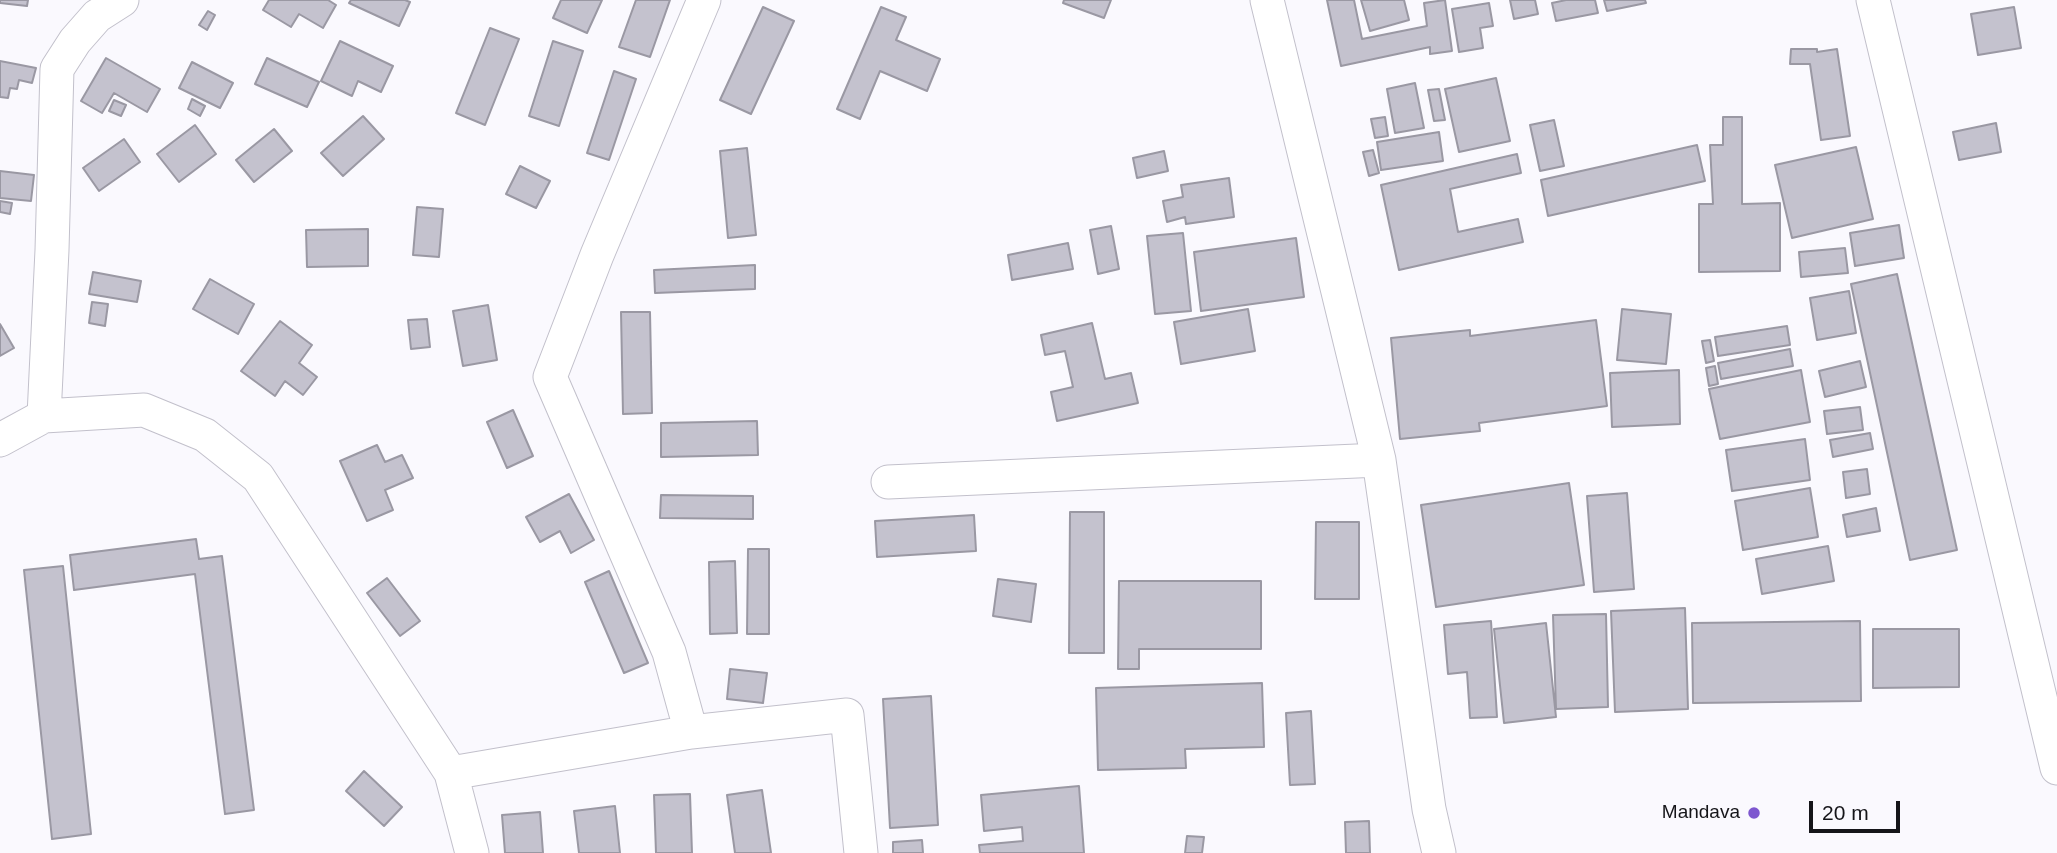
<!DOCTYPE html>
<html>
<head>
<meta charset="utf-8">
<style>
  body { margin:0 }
  #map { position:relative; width:2057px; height:853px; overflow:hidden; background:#faf9fe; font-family:Arial,sans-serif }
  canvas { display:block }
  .scale { position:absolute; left:1809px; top:801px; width:91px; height:32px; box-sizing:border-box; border:4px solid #151519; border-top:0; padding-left:9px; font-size:21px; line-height:24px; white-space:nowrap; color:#151519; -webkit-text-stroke:5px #faf9fe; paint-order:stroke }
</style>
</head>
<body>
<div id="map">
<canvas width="2057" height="853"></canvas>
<div class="scale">20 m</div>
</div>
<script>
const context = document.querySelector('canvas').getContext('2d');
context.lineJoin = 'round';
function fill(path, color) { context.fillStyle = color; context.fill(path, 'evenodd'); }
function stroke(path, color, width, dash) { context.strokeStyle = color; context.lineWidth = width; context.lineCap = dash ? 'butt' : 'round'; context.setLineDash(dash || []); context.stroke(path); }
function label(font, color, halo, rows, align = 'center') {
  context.font = font + ' Arial,sans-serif'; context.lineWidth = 6; context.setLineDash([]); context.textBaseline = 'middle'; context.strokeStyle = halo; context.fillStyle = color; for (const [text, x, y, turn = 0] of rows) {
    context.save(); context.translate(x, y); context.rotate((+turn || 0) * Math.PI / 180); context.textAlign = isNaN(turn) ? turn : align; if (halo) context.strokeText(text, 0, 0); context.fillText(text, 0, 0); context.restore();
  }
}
const building = new Path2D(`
  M 0,0 L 28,0 L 27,6 L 0,3 Z
  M 269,0 L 328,0 L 336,5 L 323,28 L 299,14 L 291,27 L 263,10 Z
  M 351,0 L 405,0 L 410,2 L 399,26 L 349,3 Z
  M 561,0 L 602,0 L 587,33 L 553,18 Z
  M 636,0 L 670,0 L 650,57 L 619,47 Z
  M 1064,0 L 1111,0 L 1104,18 L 1063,3 Z
  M 1327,0 L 1354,0 L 1362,39 L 1427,26 L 1424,3 L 1445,0 L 1452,51 L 1430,54 L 1430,47 L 1341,66 Z
  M 1361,0 L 1404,0 L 1409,20 L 1370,31 Z
  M 1510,0 L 1535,0 L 1538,14 L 1514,19 Z
  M 1566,0 L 1595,0 L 1598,13 L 1556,21 L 1552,3 Z
  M 1604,0 L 1645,0 L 1646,3 L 1607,11 Z
  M 1489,3 L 1493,26 L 1480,28 L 1483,48 L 1459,52 L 1452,9 Z
  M 763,7 L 794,21 L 751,114 L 720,100 Z
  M 881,7 L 906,17 L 896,40 L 940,59 L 927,91 L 880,71 L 860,119 L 837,109 Z
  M 2014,7 L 2021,48 L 1978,55 L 1971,14 Z
  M 208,11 L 215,15 L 207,30 L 199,25 Z
  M 490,28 L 519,39 L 485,125 L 456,113 Z
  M 340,41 L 393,66 L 381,92 L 358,81 L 352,96 L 321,81 Z
  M 553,41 L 583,51 L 559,126 L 529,116 Z
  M 1791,49 L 1817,49 L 1817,52 L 1837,49 L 1850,136 L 1821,140 L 1810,64 L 1790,64 Z
  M 106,58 L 160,89 L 147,112 L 114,93 L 102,113 L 81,101 Z
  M 267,58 L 319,82 L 307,107 L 255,84 Z
  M 0,61 L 36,68 L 32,83 L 19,80 L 17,89 L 10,88 L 8,98 L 0,97 Z
  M 192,62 L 233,83 L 220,108 L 179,88 Z
  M 614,71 L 636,79 L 609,160 L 587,153 Z
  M 1496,78 L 1510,141 L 1459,152 L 1445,89 Z
  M 1415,83 L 1424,128 L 1395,133 L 1387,89 Z
  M 1439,89 L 1445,120 L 1434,121 L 1428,90 Z
  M 192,99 L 205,106 L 200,116 L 188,109 Z
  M 114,100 L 126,105 L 121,116 L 109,111 Z
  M 363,116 L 384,139 L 343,176 L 321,153 Z
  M 1385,117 L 1388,136 L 1375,138 L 1371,119 Z
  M 1723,117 L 1742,117 L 1742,204 L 1780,203 L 1780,271 L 1699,272 L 1699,204 L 1713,204 L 1710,145 L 1723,145 Z
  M 1554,120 L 1564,166 L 1540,171 L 1530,125 Z
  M 1996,123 L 2001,152 L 1959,160 L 1953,132 Z
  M 195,125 L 216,154 L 179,182 L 157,154 Z
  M 274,129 L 292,151 L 254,182 L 236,160 Z
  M 1439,132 L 1443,161 L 1381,170 L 1377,142 Z
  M 124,139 L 140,162 L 99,191 L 83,168 Z
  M 1697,145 L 1705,181 L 1548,216 L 1541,180 Z
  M 1856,147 L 1873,219 L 1792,238 L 1775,165 Z
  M 747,148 L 756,235 L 728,238 L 720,151 Z
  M 1373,150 L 1379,173 L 1369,176 L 1363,152 Z
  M 1164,151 L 1168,171 L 1137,178 L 1133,158 Z
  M 1517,154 L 1521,173 L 1450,189 L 1458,232 L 1518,219 L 1523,242 L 1399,270 L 1381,185 Z
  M 520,166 L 550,181 L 536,208 L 506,194 Z
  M 0,171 L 34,175 L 31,201 L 0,198 Z
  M 1229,178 L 1234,217 L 1186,224 L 1185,217 L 1167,222 L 1163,201 L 1183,197 L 1181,185 Z
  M 0,201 L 12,203 L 10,214 L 0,212 Z
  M 417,207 L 443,209 L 439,257 L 413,255 Z
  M 1899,225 L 1904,258 L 1855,266 L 1850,233 Z
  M 1111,226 L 1119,269 L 1098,274 L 1090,230 Z
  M 368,229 L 368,266 L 307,267 L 306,230 Z
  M 1183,233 L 1191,311 L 1155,314 L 1147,236 Z
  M 1296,238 L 1304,297 L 1201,311 L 1194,252 Z
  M 1068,243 L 1073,269 L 1012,280 L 1008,255 Z
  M 1845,248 L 1848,273 L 1801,277 L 1799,252 Z
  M 755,265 L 755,289 L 655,293 L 654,270 Z
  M 93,272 L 141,281 L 137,302 L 89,294 Z
  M 1897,274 L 1957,550 L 1910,560 L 1851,284 Z
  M 210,279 L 254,304 L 238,334 L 193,309 Z
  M 1849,291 L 1856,333 L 1817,340 L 1810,298 Z
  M 92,302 L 108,304 L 105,326 L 89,323 Z
  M 488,305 L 497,360 L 463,366 L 453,311 Z
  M 1248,309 L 1255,351 L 1181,364 L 1174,322 Z
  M 1622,309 L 1671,314 L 1666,364 L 1617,360 Z
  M 621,312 L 650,312 L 652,413 L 623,414 Z
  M 427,319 L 430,347 L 411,349 L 408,320 Z
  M 1596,320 L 1607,406 L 1479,423 L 1480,431 L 1400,439 L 1391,338 L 1470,330 L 1470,336 Z
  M 280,321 L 312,345 L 299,363 L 317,377 L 303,395 L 285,381 L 275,396 L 241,371 Z
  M 1092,323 L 1105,379 L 1131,373 L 1138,403 L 1057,421 L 1051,392 L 1073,387 L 1065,351 L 1045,355 L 1041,335 Z
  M 0,324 L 14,348 L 0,356 Z
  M 1787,326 L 1790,345 L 1718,356 L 1715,337 Z
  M 1710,340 L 1714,361 L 1706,363 L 1702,341 Z
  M 1790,349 L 1793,366 L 1721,379 L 1718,363 Z
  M 1860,361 L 1866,387 L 1825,397 L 1819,371 Z
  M 1715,366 L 1718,384 L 1709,386 L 1706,368 Z
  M 1679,370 L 1680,424 L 1612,427 L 1610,373 Z
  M 1801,370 L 1810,422 L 1720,439 L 1709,389 Z
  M 1860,407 L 1863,430 L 1827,434 L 1824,411 Z
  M 513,410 L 533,456 L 507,468 L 487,422 Z
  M 757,421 L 758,455 L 661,457 L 661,423 Z
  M 1870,433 L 1873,449 L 1833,457 L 1830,440 Z
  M 1805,439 L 1810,480 L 1732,491 L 1726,450 Z
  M 377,445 L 385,462 L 402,455 L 413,478 L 385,490 L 393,510 L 367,521 L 340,461 Z
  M 1867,469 L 1870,494 L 1846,498 L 1843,472 Z
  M 1569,483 L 1584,585 L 1436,607 L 1421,505 Z
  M 1810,488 L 1818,537 L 1743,550 L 1735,501 Z
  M 1627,493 L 1634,589 L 1594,592 L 1587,496 Z
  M 569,494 L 594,540 L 571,553 L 560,531 L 540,542 L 526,517 Z
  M 661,495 L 753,496 L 753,519 L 660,518 Z
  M 1876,508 L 1880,531 L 1847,537 L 1843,515 Z
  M 1070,512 L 1104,512 L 1104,653 L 1069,653 Z
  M 974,515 L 976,551 L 877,557 L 875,521 Z
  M 1316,522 L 1359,522 L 1359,599 L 1315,599 Z
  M 196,539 L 199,559 L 222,556 L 254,810 L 225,814 L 195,574 L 74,590 L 70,555 Z
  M 1828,546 L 1834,581 L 1762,594 L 1756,559 Z
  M 748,549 L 769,549 L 769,634 L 747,634 Z
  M 735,561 L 737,633 L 710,634 L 709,562 Z
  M 63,566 L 91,834 L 52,839 L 24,570 Z
  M 609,571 L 648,663 L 624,673 L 585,582 Z
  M 387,578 L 420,621 L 400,636 L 367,593 Z
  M 998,579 L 1036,584 L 1031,622 L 993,616 Z
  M 1119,581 L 1261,581 L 1261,649 L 1139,649 L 1139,669 L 1118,669 Z
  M 1685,608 L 1688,709 L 1615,712 L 1611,611 Z
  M 1606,614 L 1608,707 L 1556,709 L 1553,615 Z
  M 1491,621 L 1497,717 L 1470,718 L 1467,672 L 1448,674 L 1444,625 Z
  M 1860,621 L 1861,701 L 1693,703 L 1692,623 Z
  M 1546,623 L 1556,717 L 1504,723 L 1494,629 Z
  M 1873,629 L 1959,629 L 1959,687 L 1873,688 Z
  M 730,669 L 767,673 L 763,703 L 727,699 Z
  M 1262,683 L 1264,747 L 1185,749 L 1186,768 L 1098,770 L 1096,688 Z
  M 931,696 L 938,825 L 890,828 L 883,699 Z
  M 1311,711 L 1315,784 L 1290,785 L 1286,713 Z
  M 364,771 L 402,807 L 384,826 L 346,791 Z
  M 1079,786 L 1084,853 L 980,853 L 979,845 L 1023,841 L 1022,827 L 984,831 L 981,795 Z
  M 762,790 L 771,853 L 735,853 L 727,795 Z
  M 690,794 L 692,853 L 656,853 L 654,795 Z
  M 615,806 L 620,853 L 579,853 L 574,811 Z
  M 540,812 L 543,853 L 505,853 L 502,815 Z
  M 1369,821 L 1370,853 L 1346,853 L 1345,822 Z
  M 1187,836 L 1204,837 L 1202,853 L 1185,853 Z
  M 922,840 L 923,853 L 893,853 L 893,842 Z`);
fill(building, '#c4c2ce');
stroke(building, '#9a98a3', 2);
const minor = new Path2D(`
  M 1267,0 L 1379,460 L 1429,809 L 1439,853
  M 1873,0 L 2057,768
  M 44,416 L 52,250 L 57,69 L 75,41 L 97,16 L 122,0
  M 0,440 L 44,416 L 144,410 L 205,435 L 258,477 L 451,773 L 472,853
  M 888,482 L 1379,460
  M 691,732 L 669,652 L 550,377 L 597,255 L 704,0
  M 451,773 L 691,732 L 847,715 L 861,853`);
stroke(minor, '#c2c0cb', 35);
stroke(minor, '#fff', 33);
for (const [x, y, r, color] of [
  [1754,813,7,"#7d56cf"]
]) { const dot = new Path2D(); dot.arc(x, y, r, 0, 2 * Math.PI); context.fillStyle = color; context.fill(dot); stroke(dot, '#faf9fe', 2.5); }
label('19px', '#151519', '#faf9fe', [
  ["Mandava",1740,813]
], 'right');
</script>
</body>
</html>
